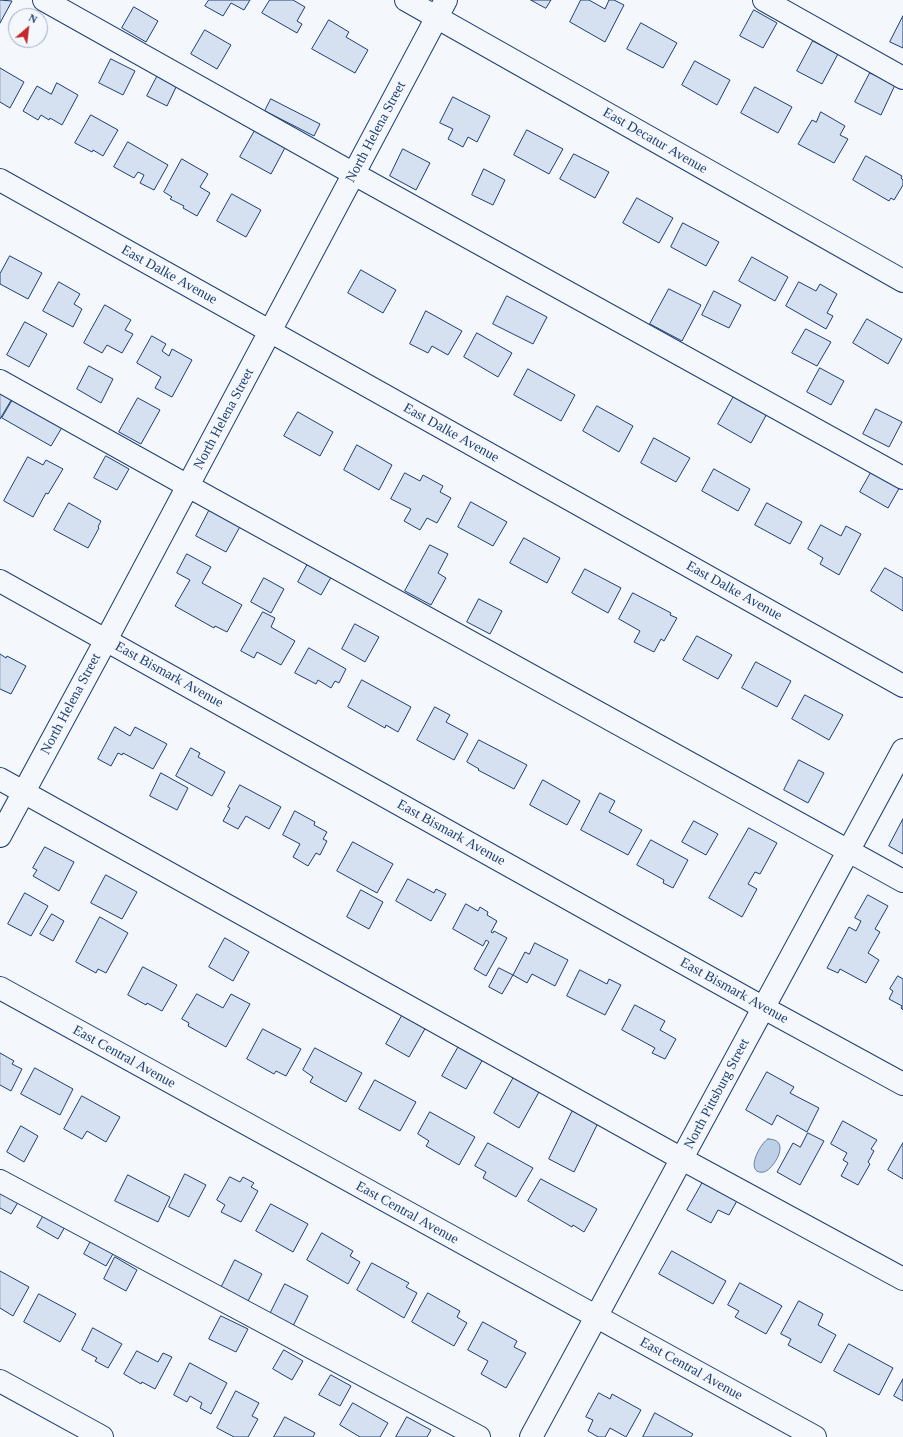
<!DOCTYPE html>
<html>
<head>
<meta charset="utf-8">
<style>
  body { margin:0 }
  #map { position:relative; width:903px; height:1437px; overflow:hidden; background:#f4f7fb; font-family:"Times New Roman",serif }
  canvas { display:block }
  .north { position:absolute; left:8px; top:8px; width:40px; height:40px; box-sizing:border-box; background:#f4f7fb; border:1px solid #9eadc5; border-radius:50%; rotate:28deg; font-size:11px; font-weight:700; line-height:16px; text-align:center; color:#1d3f73 }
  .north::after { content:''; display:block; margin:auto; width:14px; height:18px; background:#c62828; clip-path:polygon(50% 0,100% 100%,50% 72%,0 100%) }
</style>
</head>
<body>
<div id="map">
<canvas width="903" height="1437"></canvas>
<div class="north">N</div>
</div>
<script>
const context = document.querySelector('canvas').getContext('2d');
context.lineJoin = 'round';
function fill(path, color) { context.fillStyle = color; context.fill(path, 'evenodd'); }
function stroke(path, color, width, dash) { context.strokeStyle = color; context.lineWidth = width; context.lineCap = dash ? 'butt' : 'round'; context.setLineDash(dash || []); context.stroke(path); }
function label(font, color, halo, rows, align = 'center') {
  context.font = font + ' "Times New Roman",serif'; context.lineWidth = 3; context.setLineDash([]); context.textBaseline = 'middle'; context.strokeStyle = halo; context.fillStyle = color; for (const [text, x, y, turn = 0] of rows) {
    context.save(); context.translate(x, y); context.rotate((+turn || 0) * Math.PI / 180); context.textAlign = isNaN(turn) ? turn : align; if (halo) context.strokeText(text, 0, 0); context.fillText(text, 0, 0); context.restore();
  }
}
const water = new Path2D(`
  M 768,1139 C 793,1139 773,1170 764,1172 C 744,1175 759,1144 768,1139 Z`);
fill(water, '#bed0e5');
stroke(water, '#687fa3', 1);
const building = new Path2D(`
  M 0,0 L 12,1 L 0,23 Z
  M 209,0 L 250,0 L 244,10 L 231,3 L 223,16 L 205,6 Z
  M 270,0 L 293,0 L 305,7 L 297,21 L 302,24 L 297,33 L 262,13 Z
  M 531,0 L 551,0 L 546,8 Z
  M 581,0 L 589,0 L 605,9 L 609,0 L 614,0 L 624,5 L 605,42 L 570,22 Z
  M 134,7 L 158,21 L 146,42 L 122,28 Z
  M 754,10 L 777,23 L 763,48 L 740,36 Z
  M 903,16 L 903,48 L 890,42 Z
  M 329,20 L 349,32 L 346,37 L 368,50 L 355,73 L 312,49 Z
  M 641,23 L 677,43 L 663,68 L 627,49 Z
  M 205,30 L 231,45 L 217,69 L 191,54 Z
  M 813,41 L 838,54 L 822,84 L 797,71 Z
  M 111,59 L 135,71 L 123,95 L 99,83 Z
  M 695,61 L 730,80 L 717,105 L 682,85 Z
  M 0,68 L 24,82 L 10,108 L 0,102 Z
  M 160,71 L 179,81 L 167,106 L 147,96 Z
  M 870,73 L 895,85 L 881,115 L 855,102 Z
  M 57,83 L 78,95 L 62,125 L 50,118 L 49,120 L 41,115 L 38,120 L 23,111 L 37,86 L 51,94 Z
  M 755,87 L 792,107 L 778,133 L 741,113 Z
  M 453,97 L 490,116 L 477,142 L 468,137 L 463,147 L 448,139 L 453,129 L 440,123 Z
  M 271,99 L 320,124 L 314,136 L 265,111 Z
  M 821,112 L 845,126 L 840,135 L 848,139 L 834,163 L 798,144 L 812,120 L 816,122 Z
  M 91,115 L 118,130 L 103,156 L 93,150 L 92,152 L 75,143 Z
  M 257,127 L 287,144 L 271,174 L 240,157 Z
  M 527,130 L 563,149 L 549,174 L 514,155 Z
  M 128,142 L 168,165 L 154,190 L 140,183 L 144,175 L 138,172 L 134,178 L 114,167 Z
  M 403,149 L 430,163 L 416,190 L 390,176 Z
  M 574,154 L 609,172 L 595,198 L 560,179 Z
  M 866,156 L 902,176 L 901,178 L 903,180 L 903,185 L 894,200 L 891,198 L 889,201 L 853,180 Z
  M 182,159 L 208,174 L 200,187 L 210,193 L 197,216 L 183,208 L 184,206 L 170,199 L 172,197 L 164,192 Z
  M 484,169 L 505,180 L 493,205 L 472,195 Z
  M 232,194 L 261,210 L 246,237 L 217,221 Z
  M 637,198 L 673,218 L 659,243 L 623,223 Z
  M 683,223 L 719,242 L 706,266 L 671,247 Z
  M 10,256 L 42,273 L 28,299 L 0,284 L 0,274 Z
  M 752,257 L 788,277 L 775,301 L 739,281 Z
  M 361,270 L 396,290 L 383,313 L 348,293 Z
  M 59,282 L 80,294 L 74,304 L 82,309 L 73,327 L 43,311 Z
  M 799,282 L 816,291 L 820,284 L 837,294 L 827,313 L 833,316 L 826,329 L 786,306 Z
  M 669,289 L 701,305 L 682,341 L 650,324 Z
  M 714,291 L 741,305 L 729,328 L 702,315 Z
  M 507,296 L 547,317 L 533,344 L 493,324 Z
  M 105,305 L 131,320 L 125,330 L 133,334 L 122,353 L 107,345 L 102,353 L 84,343 Z
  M 426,311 L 462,331 L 448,355 L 432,346 L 428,353 L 410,344 Z
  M 867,319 L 902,339 L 888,364 L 853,343 Z
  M 25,322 L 47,334 L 29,367 L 7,355 Z
  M 806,329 L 831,342 L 817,366 L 792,353 Z
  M 477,333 L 512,353 L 498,377 L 464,357 Z
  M 152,336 L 166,344 L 162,351 L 169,356 L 172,349 L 192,360 L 172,397 L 155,388 L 161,377 L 137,363 Z
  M 89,366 L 113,379 L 101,403 L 77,389 Z
  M 820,368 L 844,381 L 831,405 L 807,392 Z
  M 528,369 L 575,395 L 561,421 L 514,395 Z
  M 0,389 L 13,397 L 0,419 Z
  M 737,391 L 769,410 L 751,443 L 718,424 Z
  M 15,396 L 64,424 L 51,446 L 2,418 Z
  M 138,398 L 160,410 L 141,444 L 119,432 Z
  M 597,406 L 633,426 L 619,452 L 583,431 Z
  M 876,409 L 902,422 L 889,447 L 863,434 Z
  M 298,412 L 333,432 L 320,456 L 284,436 Z
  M 654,438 L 690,458 L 676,482 L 641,463 Z
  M 357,445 L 392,465 L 379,490 L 344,470 Z
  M 106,456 L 129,469 L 117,490 L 94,478 Z
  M 28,457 L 43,465 L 46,460 L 63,469 L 48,494 L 46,493 L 33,517 L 4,501 Z
  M 714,469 L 750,489 L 738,511 L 702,491 Z
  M 873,469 L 901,485 L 888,508 L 860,492 Z
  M 405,473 L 420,481 L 423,475 L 443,486 L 440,492 L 451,498 L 437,523 L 427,518 L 420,530 L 404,521 L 411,509 L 391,499 Z
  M 471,502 L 507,522 L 493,546 L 458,527 Z
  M 69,503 L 101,521 L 98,527 L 99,528 L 88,548 L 54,530 Z
  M 767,503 L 802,522 L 790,544 L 755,525 Z
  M 211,507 L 242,523 L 226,552 L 196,536 Z
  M 821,525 L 841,536 L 846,526 L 861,534 L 839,575 L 820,564 L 823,558 L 808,549 Z
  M 524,538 L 560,558 L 547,583 L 510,563 Z
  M 430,545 L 448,554 L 438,573 L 446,578 L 431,605 L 405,591 Z
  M 187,554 L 211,567 L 202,583 L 242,605 L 227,632 L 215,626 L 214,628 L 175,606 L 190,580 L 177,573 Z
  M 311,558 L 334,572 L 321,595 L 298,582 Z
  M 885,568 L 903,578 L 903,611 L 871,591 Z
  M 585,569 L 621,588 L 608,613 L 572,593 Z
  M 264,578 L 284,589 L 271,613 L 251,602 Z
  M 633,593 L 671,613 L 670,615 L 677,618 L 664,641 L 661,639 L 654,652 L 634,642 L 640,631 L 619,619 Z
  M 479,599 L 502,611 L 490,634 L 467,622 Z
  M 263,612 L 275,618 L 271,627 L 295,641 L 281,665 L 257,652 L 254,658 L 241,651 Z
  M 355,624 L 379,637 L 365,662 L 342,649 Z
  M 697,636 L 732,655 L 718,679 L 683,660 Z
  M 309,648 L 346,669 L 339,683 L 335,681 L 331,688 L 318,680 L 316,684 L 295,673 Z
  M 0,654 L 6,658 L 7,656 L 26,666 L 11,694 L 0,689 Z
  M 756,662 L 791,681 L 777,707 L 742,688 Z
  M 362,680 L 411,707 L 398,732 L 386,725 L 385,728 L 348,707 Z
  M 805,695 L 843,715 L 829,740 L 792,719 Z
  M 435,707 L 450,715 L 446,722 L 468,734 L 454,760 L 417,740 Z
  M 115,727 L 130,736 L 135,727 L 167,744 L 153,769 L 123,753 L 122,755 L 118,753 L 111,766 L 98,759 Z
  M 479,740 L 527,765 L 514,789 L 478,770 L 479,769 L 467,762 Z
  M 191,748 L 200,753 L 198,757 L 225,772 L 212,796 L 176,776 Z
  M 799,760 L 824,773 L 808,803 L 784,790 Z
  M 161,773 L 188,788 L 177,810 L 150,796 Z
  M 543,780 L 580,801 L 567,825 L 530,805 Z
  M 240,785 L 281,807 L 269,829 L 246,816 L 238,829 L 223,821 L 230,808 L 228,807 Z
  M 600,793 L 615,801 L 609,812 L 642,830 L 628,855 L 581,830 Z
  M 295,811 L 315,822 L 314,825 L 327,832 L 323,839 L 327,841 L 320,855 L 316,853 L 308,866 L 293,857 L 300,844 L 283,835 Z
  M 903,819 L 903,854 L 889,846 Z
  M 694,821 L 718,834 L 706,855 L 682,842 Z
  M 749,828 L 777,843 L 760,874 L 755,872 L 748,884 L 757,889 L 742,917 L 709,898 Z
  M 651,840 L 688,860 L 673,888 L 663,883 L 664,880 L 637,865 Z
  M 353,842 L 393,864 L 377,893 L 337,871 Z
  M 45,847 L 74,862 L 59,891 L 33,876 L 37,870 L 33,868 Z
  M 106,875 L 137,892 L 122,919 L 91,903 Z
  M 408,879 L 434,893 L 436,889 L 446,894 L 431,921 L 396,901 Z
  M 361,890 L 383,902 L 369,929 L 347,917 Z
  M 25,893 L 48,906 L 31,936 L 8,924 Z
  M 868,895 L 888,906 L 875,929 L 880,932 L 868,953 L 879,960 L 866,983 L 840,969 L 838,973 L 827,968 L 849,927 L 856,931 L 861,921 L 855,918 Z
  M 466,904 L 478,911 L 480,907 L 488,912 L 487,915 L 497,921 L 491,932 L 493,933 L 494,931 L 507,938 L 486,976 L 474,969 L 489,942 L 486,940 L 483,946 L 453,929 Z
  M 52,914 L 64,921 L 53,941 L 40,934 Z
  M 100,917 L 128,933 L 106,973 L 98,969 L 96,973 L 76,962 Z
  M 225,938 L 249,952 L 233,981 L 209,967 Z
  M 535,943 L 568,960 L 555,986 L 532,974 L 527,983 L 513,975 L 525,952 L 529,954 Z
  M 143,967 L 177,985 L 162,1011 L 147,1003 L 146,1005 L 128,995 Z
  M 499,968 L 513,975 L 502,994 L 489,987 Z
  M 580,970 L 607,984 L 609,979 L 621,985 L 605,1015 L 567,996 Z
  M 898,976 L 903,979 L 903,1010 L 901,1008 L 902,1006 L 889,999 L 893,991 L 890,989 Z
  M 197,994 L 223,1008 L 231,994 L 250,1004 L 226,1047 L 188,1026 L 189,1023 L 182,1019 Z
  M 635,1005 L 665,1021 L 660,1030 L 676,1039 L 665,1059 L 652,1053 L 655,1048 L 622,1030 Z
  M 403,1014 L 426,1027 L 409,1057 L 386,1044 Z
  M 263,1029 L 301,1049 L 286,1076 L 276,1071 L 274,1074 L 247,1059 Z
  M 459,1046 L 483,1059 L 466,1089 L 442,1076 Z
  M 315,1048 L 362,1073 L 346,1102 L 310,1082 L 313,1077 L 303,1070 Z
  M 0,1053 L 14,1061 L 12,1064 L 22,1069 L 11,1091 L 0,1085 Z
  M 35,1068 L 73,1089 L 60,1115 L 21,1094 Z
  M 767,1072 L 794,1087 L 790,1093 L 819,1108 L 807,1132 L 777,1115 L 772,1125 L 746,1110 Z
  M 514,1077 L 539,1092 L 519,1128 L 494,1113 Z
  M 375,1080 L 416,1102 L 400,1131 L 359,1109 Z
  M 82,1096 L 120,1117 L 106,1142 L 87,1131 L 82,1139 L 64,1129 Z
  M 573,1110 L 598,1123 L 574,1172 L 549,1159 Z
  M 430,1112 L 475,1137 L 459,1165 L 426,1146 L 429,1141 L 418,1134 Z
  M 843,1121 L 877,1140 L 871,1149 L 874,1151 L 868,1162 L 870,1164 L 858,1185 L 841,1176 L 848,1163 L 843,1160 L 847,1153 L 831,1144 Z
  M 21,1126 L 38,1136 L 24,1162 L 7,1152 Z
  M 808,1133 L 824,1141 L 800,1185 L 777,1172 L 793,1143 L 800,1147 Z
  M 488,1143 L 533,1168 L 516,1197 L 483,1178 L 486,1172 L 475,1166 Z
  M 903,1143 L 903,1179 L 888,1170 Z
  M 185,1174 L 206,1185 L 189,1217 L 169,1207 Z
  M 128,1175 L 170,1197 L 158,1222 L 115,1201 Z
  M 230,1177 L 240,1182 L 243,1177 L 254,1183 L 251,1187 L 258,1191 L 241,1222 L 221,1212 L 225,1205 L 217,1200 Z
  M 541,1179 L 597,1209 L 584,1232 L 573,1225 L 572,1227 L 528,1201 Z
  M 704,1180 L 738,1199 L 729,1215 L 718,1210 L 711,1223 L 687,1210 Z
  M 0,1188 L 20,1199 L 11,1214 L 0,1208 Z
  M 271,1204 L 308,1224 L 293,1252 L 256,1231 Z
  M 45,1213 L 66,1225 L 58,1239 L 37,1227 Z
  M 322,1233 L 353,1251 L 350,1256 L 360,1262 L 348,1284 L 307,1260 Z
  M 92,1239 L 114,1252 L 106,1266 L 84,1254 Z
  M 672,1251 L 726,1281 L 713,1304 L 659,1274 Z
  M 115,1257 L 137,1270 L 126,1291 L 104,1279 Z
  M 235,1260 L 262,1274 L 248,1301 L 221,1288 Z
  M 372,1263 L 409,1283 L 406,1287 L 417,1293 L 404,1318 L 357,1290 Z
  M 0,1271 L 29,1287 L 13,1316 L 0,1308 Z
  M 740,1283 L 782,1306 L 766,1334 L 735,1317 L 739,1311 L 728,1305 Z
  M 285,1284 L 308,1296 L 293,1326 L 270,1314 Z
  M 428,1293 L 460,1311 L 457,1317 L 467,1323 L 454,1346 L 412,1322 Z
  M 39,1294 L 76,1314 L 60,1342 L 24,1322 Z
  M 799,1301 L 823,1314 L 818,1325 L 836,1335 L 821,1363 L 788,1345 L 791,1339 L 781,1334 Z
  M 221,1316 L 248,1329 L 236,1352 L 209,1339 Z
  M 483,1322 L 517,1341 L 514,1347 L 526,1353 L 506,1388 L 481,1374 L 488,1361 L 468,1350 Z
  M 93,1328 L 122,1344 L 108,1368 L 95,1361 L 97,1358 L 82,1350 Z
  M 849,1344 L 893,1368 L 879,1395 L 834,1371 Z
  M 284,1350 L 303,1361 L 292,1380 L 273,1369 Z
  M 137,1351 L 158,1362 L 163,1353 L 172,1357 L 155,1389 L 142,1382 L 141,1384 L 124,1374 Z
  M 190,1363 L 227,1383 L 211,1414 L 200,1408 L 202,1403 L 190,1396 L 187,1402 L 174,1395 Z
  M 331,1375 L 351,1386 L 340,1406 L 319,1395 Z
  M 903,1379 L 903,1401 L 894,1396 Z
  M 236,1391 L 259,1403 L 252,1416 L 258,1419 L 248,1437 L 234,1437 L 217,1428 Z
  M 599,1393 L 610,1399 L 612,1394 L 641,1410 L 626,1437 L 610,1428 L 605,1437 L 598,1437 L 588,1431 L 593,1420 L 586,1417 Z
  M 353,1403 L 388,1423 L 380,1437 L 360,1437 L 340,1425 Z
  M 655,1413 L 693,1434 L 691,1437 L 643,1437 Z
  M 285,1417 L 315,1433 L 313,1437 L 274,1437 Z
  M 407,1417 L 431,1430 L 427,1437 L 396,1437 Z`);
fill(building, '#d5e0f0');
stroke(building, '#1d3f73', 1);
const minor = new Path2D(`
  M 44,0 L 354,174 L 903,478
  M 406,0 L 903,281
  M 764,0 L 903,78
  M 0,180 L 903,686
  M 0,381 L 188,486 L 903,881
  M 0,581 L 764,1008 L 903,1084
  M 0,779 L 682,1159 L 903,1279
  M 0,836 L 106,640 L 446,0
  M 0,988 L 815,1437
  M 0,1181 L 479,1437
  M 0,1381 L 102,1437
  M 531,1437 L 903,750`);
stroke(minor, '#1d3f73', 24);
stroke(minor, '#f4f7fb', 22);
label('14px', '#1d3f73', '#f4f7fb', [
  ["North Helena Street",376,132,-62],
  ["East Decatur Avenue",655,141,30],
  ["East Dalke Avenue",169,275,29],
  ["North Helena Street",224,419,-62],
  ["East Dalke Avenue",451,433,29],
  ["East Dalke Avenue",734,591,29],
  ["East Bismark Avenue",169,675,29],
  ["North Helena Street",71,704,-62],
  ["East Bismark Avenue",451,833,29],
  ["East Bismark Avenue",734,991,29],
  ["East Central Avenue",124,1057,29],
  ["North Pittsburg Street",717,1094,-62],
  ["East Central Avenue",407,1213,29],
  ["East Central Avenue",691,1369,29]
]);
</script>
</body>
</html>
